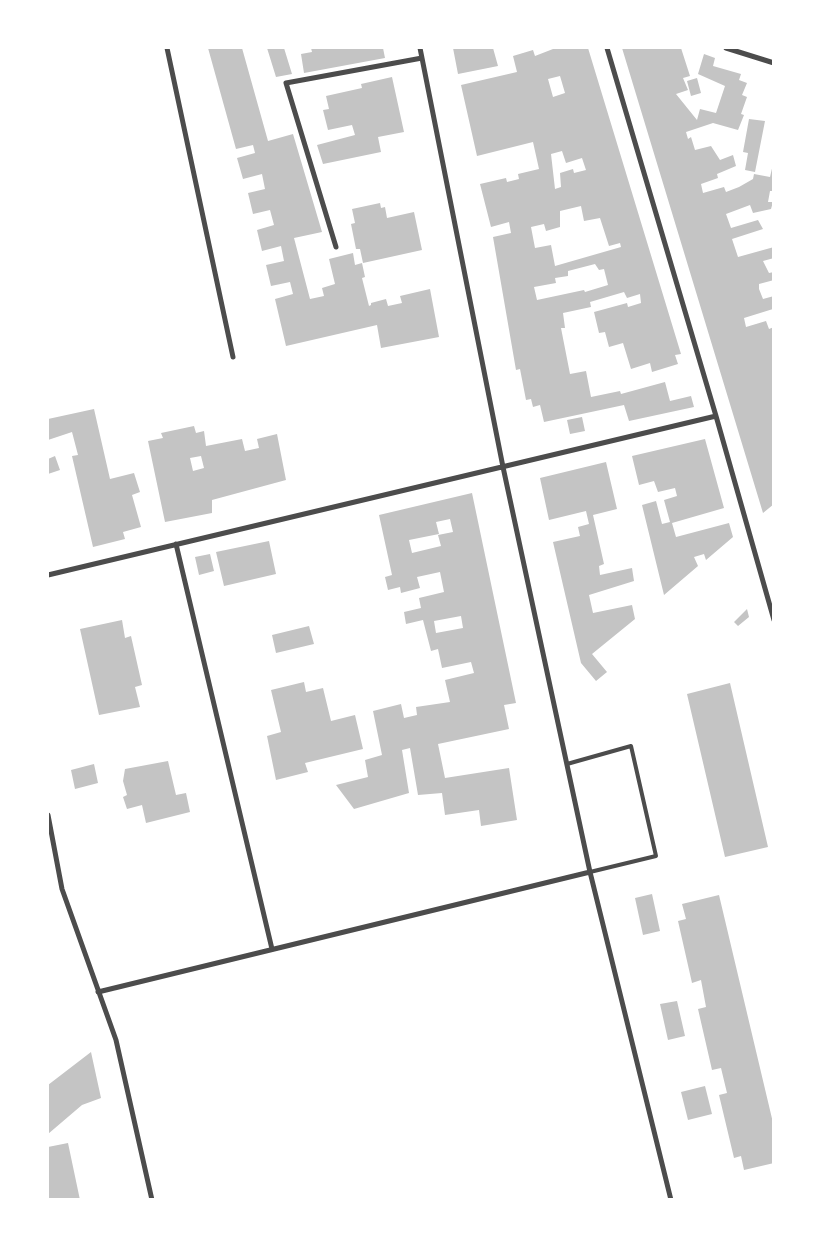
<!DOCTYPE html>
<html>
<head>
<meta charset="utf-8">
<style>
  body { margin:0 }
  #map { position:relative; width:821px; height:1247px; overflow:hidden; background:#fff; font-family:"PT Sans",sans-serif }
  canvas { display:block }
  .frame { position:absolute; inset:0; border:49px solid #fff; pointer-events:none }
</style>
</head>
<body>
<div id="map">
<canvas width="821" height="1247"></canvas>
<div class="frame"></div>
</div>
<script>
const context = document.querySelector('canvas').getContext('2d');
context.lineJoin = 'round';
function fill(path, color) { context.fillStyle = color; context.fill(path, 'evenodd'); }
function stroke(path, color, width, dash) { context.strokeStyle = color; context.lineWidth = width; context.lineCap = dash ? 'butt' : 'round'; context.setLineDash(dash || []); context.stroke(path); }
fill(new Path2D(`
  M 208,48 L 242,48 L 268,141 L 293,134 L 322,232 L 294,238 L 310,299 L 324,296 L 322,288 L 335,284 L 329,259 L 353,253 L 355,265 L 362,263 L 365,277 L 362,278 L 369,306 L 371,305 L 371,303 L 386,299 L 388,306 L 402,303 L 400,296 L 430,289 L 439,337 L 381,348 L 377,325 L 286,346 L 275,299 L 293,294 L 290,282 L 271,286 L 266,265 L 284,261 L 281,246 L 262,251 L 257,230 L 274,225 L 270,210 L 253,214 L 248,193 L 265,189 L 262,174 L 243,179 L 237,158 L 255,153 L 253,145 L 236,149 Z
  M 267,48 L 284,48 L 292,74 L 276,77 Z
  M 311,48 L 383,48 L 385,58 L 304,73 L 301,54 L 312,52 Z
  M 453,48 L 493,48 L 498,66 L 458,74 Z
  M 552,48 L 588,48 L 681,354 L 675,355 L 678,364 L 652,372 L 650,363 L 631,369 L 623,343 L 609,347 L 605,332 L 599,333 L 594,312 L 627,303 L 628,307 L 641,303 L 640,294 L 627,298 L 624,292 L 590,302 L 591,307 L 563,313 L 565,328 L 561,328 L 570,374 L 586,371 L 591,397 L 620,391 L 621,394 L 665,382 L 670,401 L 691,396 L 694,407 L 629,421 L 624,405 L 544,422 L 540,405 L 533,407 L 531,399 L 526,400 L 520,369 L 516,370 L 493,237 L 511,233 L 509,222 L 491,227 L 480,184 L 506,178 L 507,182 L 519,179 L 518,174 L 539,169 L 533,142 L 477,156 L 461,85 L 517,72 L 513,56 L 533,50 L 535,56 L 553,49 ZM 560,76 L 565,93 L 553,97 L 548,79 ZM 562,151 L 566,163 L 582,158 L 586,170 L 574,173 L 573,169 L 560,173 L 561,187 L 555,189 L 551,154 ZM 581,206 L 584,221 L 600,218 L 609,246 L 620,243 L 621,247 L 555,266 L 551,245 L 535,248 L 531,227 L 544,224 L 546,231 L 560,227 L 560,211 ZM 595,264 L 599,270 L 604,269 L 608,285 L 585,292 L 584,290 L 537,300 L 534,287 L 556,283 L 555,278 L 568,276 L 568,271 Z
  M 622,48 L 681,48 L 690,76 L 683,78 L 688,90 L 676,94 L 697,120 L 700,109 L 716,113 L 725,86 L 698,74 L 704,54 L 715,58 L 713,66 L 741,74 L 739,80 L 747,83 L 742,95 L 747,97 L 741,114 L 744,115 L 738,130 L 713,123 L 686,132 L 688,139 L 691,137 L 695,150 L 711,146 L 720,160 L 733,155 L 736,166 L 717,174 L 718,178 L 701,184 L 703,193 L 724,187 L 726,192 L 739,187 L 753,179 L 754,174 L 770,177 L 774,160 L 774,191 L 770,191 L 768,202 L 773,202 L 771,209 L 753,213 L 750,205 L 726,214 L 731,228 L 758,220 L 763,229 L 732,239 L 738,257 L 774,247 L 774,258 L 763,261 L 769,273 L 774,272 L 774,280 L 759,284 L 759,289 L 763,299 L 774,296 L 773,309 L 744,318 L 746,327 L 766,321 L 769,329 L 774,327 L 774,504 L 763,513 Z
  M 392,77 L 404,132 L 378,137 L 381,152 L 323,164 L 317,145 L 355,135 L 352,125 L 328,130 L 323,110 L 329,109 L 326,96 L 362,88 L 361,84 Z
  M 697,78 L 701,93 L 691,96 L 687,81 Z
  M 749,119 L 765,121 L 755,172 L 745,170 L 748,153 L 743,152 Z
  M 380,203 L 381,208 L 385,207 L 387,218 L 414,212 L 422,250 L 363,263 L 360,249 L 356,249 L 351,224 L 355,223 L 352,209 Z
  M 94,409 L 110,479 L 134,473 L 140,492 L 132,495 L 141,527 L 123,532 L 125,539 L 93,547 L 72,456 L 78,455 L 72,432 L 48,440 L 48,419 Z
  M 582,417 L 585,431 L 570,434 L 567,420 Z
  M 194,426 L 196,433 L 204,431 L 206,446 L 242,439 L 245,451 L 259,448 L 257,439 L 277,434 L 286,480 L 212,500 L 212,513 L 165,522 L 148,441 L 163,438 L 161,433 ZM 201,456 L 204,468 L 193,471 L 190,458 Z
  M 705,439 L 724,508 L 672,523 L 676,537 L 729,523 L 733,537 L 706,560 L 704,554 L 694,557 L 698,566 L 664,595 L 642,505 L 656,501 L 662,524 L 670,522 L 664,500 L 677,496 L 675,488 L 658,492 L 654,481 L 639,485 L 632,456 Z
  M 55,456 L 60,470 L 48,474 L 48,459 Z
  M 606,462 L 617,509 L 593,515 L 604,564 L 599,566 L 600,575 L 632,568 L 634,581 L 589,595 L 593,613 L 632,605 L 635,619 L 592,654 L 607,672 L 596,681 L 581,663 L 553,542 L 580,536 L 578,527 L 589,524 L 586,511 L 549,520 L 540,478 Z
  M 472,493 L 516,703 L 504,705 L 509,729 L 438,744 L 445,778 L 509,768 L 517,820 L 481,826 L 479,810 L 445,815 L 442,793 L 418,795 L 410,748 L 402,750 L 409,793 L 354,809 L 336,785 L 368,777 L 365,760 L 382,755 L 373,711 L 401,704 L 404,718 L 417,715 L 416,707 L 450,702 L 445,680 L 474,673 L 471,662 L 442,668 L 438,649 L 431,651 L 423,620 L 406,624 L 404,612 L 421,608 L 419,598 L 444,592 L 440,572 L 417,577 L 420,588 L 401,593 L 400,587 L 388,590 L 385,577 L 392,575 L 379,515 ZM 450,519 L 453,532 L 438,535 L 441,546 L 412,553 L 409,540 L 439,534 L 436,522 ZM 461,616 L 463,628 L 436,633 L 434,621 Z
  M 269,541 L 276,574 L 224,586 L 216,552 Z
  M 210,554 L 214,571 L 199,575 L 195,557 Z
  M 747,609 L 749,617 L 738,626 L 734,622 Z
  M 122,620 L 125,638 L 131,636 L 142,685 L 135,687 L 140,707 L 99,715 L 80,629 Z
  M 309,626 L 314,644 L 276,653 L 272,635 Z
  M 304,682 L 306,692 L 323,688 L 331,721 L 355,715 L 363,749 L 305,763 L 308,772 L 276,780 L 267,736 L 281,732 L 271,690 Z
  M 730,683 L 768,847 L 725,857 L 687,694 Z
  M 168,761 L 176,795 L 186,793 L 190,812 L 146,823 L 142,805 L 127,809 L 123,797 L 127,795 L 123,781 L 125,769 Z
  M 94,764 L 98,783 L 75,789 L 71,770 Z
  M 652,894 L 660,931 L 643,935 L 635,898 Z
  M 719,895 L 774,1127 L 774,1163 L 744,1170 L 741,1156 L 734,1158 L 719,1095 L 727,1093 L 721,1068 L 712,1070 L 698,1009 L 706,1007 L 701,980 L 692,983 L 678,921 L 686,919 L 682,904 Z
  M 677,1001 L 685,1036 L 668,1040 L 660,1004 Z
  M 91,1052 L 101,1098 L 82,1105 L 48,1134 L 48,1085 Z
  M 705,1086 L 712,1114 L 688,1120 L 681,1092 Z
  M 68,1143 L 80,1200 L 48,1200 L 48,1147 Z`), '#c4c4c4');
stroke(new Path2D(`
  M 567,764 L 631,746 L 656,856 L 590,872`), '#4c4c4c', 4);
stroke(new Path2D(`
  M 167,48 L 233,357
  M 420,48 L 503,467 L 590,872 L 671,1200
  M 607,48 L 716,416 L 774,620
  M 726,48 L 774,63
  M 336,247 L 286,83 L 422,58
  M 176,544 L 272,949
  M 48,575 L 716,416
  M 48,815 L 62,889 L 116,1040 L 152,1200
  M 98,992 L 590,872`), '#4c4c4c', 5);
</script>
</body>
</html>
